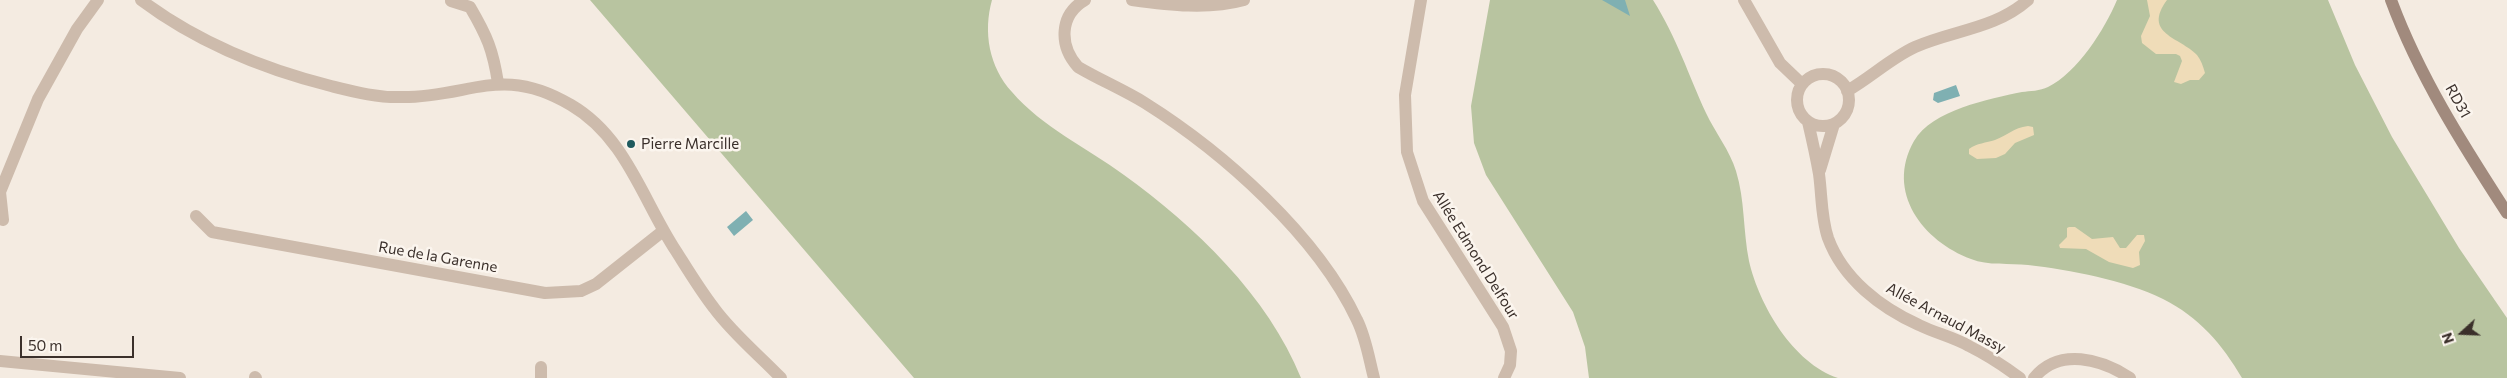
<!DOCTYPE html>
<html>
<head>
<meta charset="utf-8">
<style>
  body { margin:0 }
  #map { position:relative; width:2507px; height:378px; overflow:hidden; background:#f4ebe1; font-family:Commissioner,sans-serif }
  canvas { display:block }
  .north { position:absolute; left:2437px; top:308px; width:50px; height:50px; -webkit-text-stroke:4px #fbf5ee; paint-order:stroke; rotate:250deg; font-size:14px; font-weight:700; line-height:20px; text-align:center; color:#3b302b }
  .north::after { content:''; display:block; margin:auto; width:18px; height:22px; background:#3b302b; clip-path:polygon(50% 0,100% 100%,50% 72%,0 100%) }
  .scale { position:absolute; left:20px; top:336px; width:114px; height:22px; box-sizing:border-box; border:2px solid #3b302b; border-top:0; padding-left:6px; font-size:15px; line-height:18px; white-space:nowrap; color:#3b302b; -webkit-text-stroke:4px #fbf5ee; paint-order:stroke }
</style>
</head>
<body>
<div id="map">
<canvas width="2507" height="378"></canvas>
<div class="north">N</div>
<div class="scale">50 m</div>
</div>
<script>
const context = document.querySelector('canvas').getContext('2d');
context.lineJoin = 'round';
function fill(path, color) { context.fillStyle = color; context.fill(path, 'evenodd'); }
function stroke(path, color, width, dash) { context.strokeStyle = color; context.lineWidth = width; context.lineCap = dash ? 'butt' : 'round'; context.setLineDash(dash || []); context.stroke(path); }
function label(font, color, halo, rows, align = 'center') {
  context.font = font + ' Commissioner,sans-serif'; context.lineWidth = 5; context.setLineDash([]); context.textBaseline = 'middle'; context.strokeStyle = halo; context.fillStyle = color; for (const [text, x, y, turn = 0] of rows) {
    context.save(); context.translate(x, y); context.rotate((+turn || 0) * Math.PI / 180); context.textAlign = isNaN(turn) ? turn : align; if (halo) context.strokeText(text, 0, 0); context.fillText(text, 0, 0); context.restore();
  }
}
fill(new Path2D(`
  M 590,0 L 992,0 C 983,32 989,67 1012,92 C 1042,127 1087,148 1124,175 C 1195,226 1268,296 1301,378 L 914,378 Z
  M 1490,0 L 1653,0 C 1677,38 1688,74 1706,113 C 1715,132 1730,151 1736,171 C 1745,200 1743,231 1749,261 C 1759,305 1793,363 1838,378 L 1589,378 L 1585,347 L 1573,312 L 1486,175 L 1474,143 L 1471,106 Z
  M 2117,0 L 2328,0 L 2355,65 L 2392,137 L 2459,248 L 2507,318 L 2507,378 L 2242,378 C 2222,344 2199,317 2163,299 C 2125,280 2070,270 2028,265 C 2010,263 1988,266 1971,259 C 1923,241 1885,192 1914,141 C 1932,110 1989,99 2022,92 C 2030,91 2040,91 2048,87 C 2077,73 2105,29 2117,0 Z`), '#b8c4a0');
fill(new Path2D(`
  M 2147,0 L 2167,0 C 2142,34 2180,37 2197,55 C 2201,60 2203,66 2205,73 L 2199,80 L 2190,80 L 2181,84 L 2174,82 L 2182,61 L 2180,56 L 2176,54 L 2156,54 L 2142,43 L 2141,36 L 2150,16 Z
  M 2028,126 L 2033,127 L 2034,135 L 2015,143 L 2005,154 L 1996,158 L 1977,159 L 1969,154 L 1969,149 C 1977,143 1986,143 1995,140 C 2008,135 2013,128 2028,126 Z
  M 2069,227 L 2075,227 L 2092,239 L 2113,237 L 2120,248 L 2126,248 L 2137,235 L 2144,235 L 2145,241 L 2139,252 L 2140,265 L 2133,268 L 2109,262 L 2086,249 L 2060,248 L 2059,245 L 2067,237 L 2067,228 Z`), '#efdcb8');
fill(new Path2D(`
  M 1602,0 L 1625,0 L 1630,16 Z
  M 1956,85 L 1960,96 L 1938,103 L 1933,100 L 1934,93 Z
  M 746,211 L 753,220 L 734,236 L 727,227 Z`), '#7fb0b2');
stroke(new Path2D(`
  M 141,0 C 197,42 263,69 331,86 C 355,92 378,98 403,97 C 471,97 502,64 571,105 C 626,137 643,201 676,251 C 688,270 700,290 714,308 C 733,334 759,355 781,378
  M 1085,0 C 1059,15 1059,46 1078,67 C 1100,80 1124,90 1145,103 C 1223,152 1317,235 1357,320 C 1366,338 1369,359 1374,378
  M 1132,0 C 1169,5 1208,10 1244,0
  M 1421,0 L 1405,95 L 1407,152 L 1423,201 L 1503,327 L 1511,351 L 1510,365 L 1504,378
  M 1744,0 L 1780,63 L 1802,84
  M 451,1 L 470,7 C 487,36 493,50 498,83
  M1797 100a26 26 0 1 1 52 0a26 26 0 1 1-52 0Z
  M 1847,91 C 1870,78 1891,58 1915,47 C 1954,30 1995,29 2028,0
  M 1808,122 C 1812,139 1816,157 1819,174 C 1822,196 1821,217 1828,238 C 1843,279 1881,308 1919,325 C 1935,333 1953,337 1969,346 C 1987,355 2004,366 2020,378
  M 1820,170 L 1834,124
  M 196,216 L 212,232 L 545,293 L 581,291 L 596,284 L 663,231
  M 3,220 L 0,192 L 38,99 L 77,29 L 98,0
  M 0,361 L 180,378
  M 541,367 L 541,378
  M 255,377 L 256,378
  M 2034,378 C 2059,347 2102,359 2130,378`), '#cdbbac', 12);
stroke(new Path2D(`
  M 2391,0 C 2419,76 2463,145 2507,213`), '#a18a7d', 12);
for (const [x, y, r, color] of [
  [631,144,5,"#1f5a5e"]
]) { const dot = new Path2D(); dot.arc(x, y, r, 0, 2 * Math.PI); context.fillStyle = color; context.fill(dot); stroke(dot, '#fbf5ee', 2); }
label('15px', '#3b302b', '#fbf5ee', [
  ["RD31",2458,101,61],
  ["Allée Edmond Delfour",1476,255,58],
  ["Rue de la Garenne",438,257,10],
  ["Allée Arnaud Massy",1946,318,28]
]);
label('15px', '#3b302b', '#fbf5ee', [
  ["Pierre Marcille",641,144]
], 'left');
</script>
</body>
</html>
